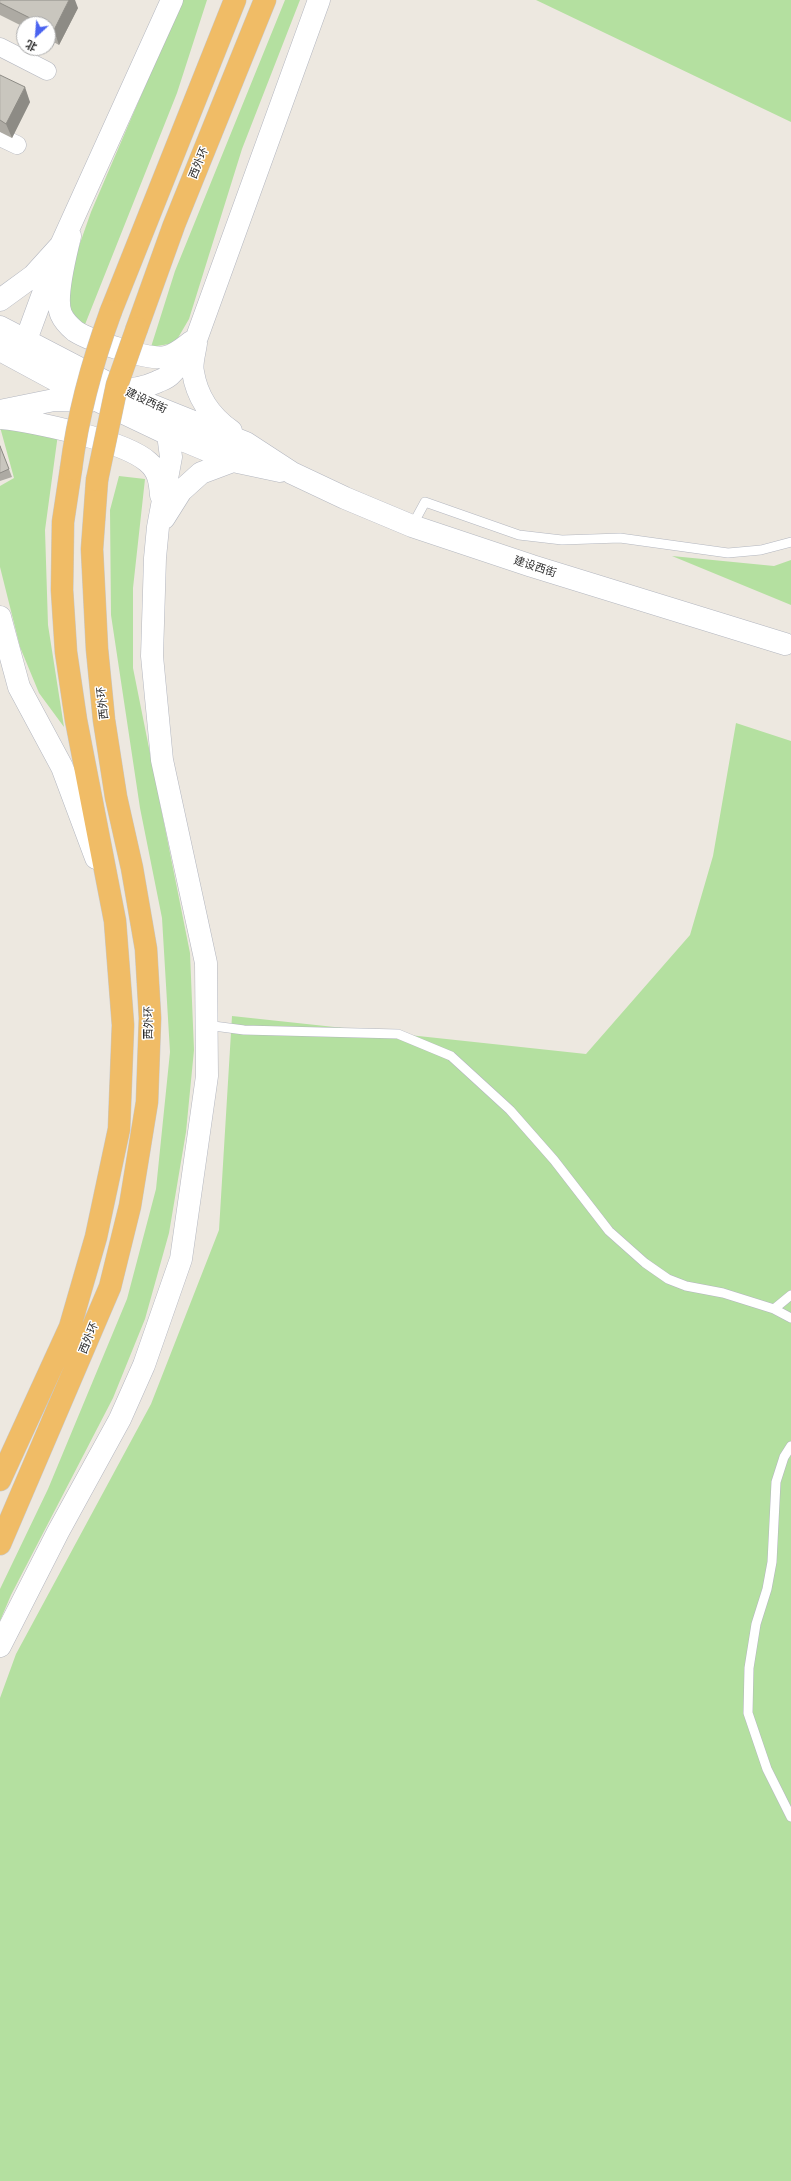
<!DOCTYPE html>
<html>
<head>
<meta charset="utf-8">
<style>
  body { margin:0 }
  #map { position:relative; width:791px; height:2181px; overflow:hidden; background:#ede8e0; font-family:"PT Sans Narrow","Noto Sans SC",sans-serif }
  canvas { display:block }
  .north { position:absolute; left:16px; top:16px; width:40px; height:40px; box-sizing:border-box; background:#fff; border:1px solid #ababab; border-radius:50%; rotate:206deg; font-size:11px; font-weight:700; line-height:16px; text-align:center; color:#2d2d2d }
  .north::after { content:''; display:block; margin:auto; width:14px; height:18px; background:#4a63f0; clip-path:polygon(50% 0,100% 100%,50% 72%,0 100%) }
</style>
</head>
<body>
<div id="map">
<canvas width="791" height="2181"></canvas>
<div class="north">北</div>
</div>
<script>
const context = document.querySelector('canvas').getContext('2d');
context.lineJoin = 'round';
function fill(path, color) { context.fillStyle = color; context.fill(path, 'evenodd'); }
function stroke(path, color, width, dash) { context.strokeStyle = color; context.lineWidth = width; context.lineCap = dash ? 'butt' : 'round'; context.setLineDash(dash || []); context.stroke(path); }
function label(font, color, halo, rows, align = 'center') {
  context.font = font + ' "PT Sans Narrow","Noto Sans SC",sans-serif'; context.lineWidth = 3; context.setLineDash([]); context.textBaseline = 'middle'; context.strokeStyle = halo; context.fillStyle = color; for (const [text, x, y, turn = 0] of rows) {
    context.save(); context.translate(x, y); context.rotate((+turn || 0) * Math.PI / 180); context.textAlign = isNaN(turn) ? turn : align; if (halo) context.strokeText(text, 0, 0); context.fillText(text, 0, 0); context.restore();
  }
}
fill(new Path2D(`
  M 182,0 L 207,0 L 177,93 L 84,327 L 65,307 L 66,283 L 91,212 Z
  M 285,0 L 300,0 L 242,149 L 189,319 L 175,343 L 151,347 L 175,271 Z
  M 536,0 L 791,0 L 791,122 Z
  M 0,427 L 58,434 L 45,530 L 48,625 L 64,727 L 39,693 L 20,647 L 0,567 L 0,486 L 14,478 Z
  M 119,476 L 145,479 L 133,588 L 133,668 L 190,953 L 194,1050 L 186,1132 L 169,1233 L 145,1319 L 113,1398 L 11,1595 L 0,1621 L 0,1589 L 48,1489 L 127,1299 L 156,1189 L 170,1052 L 162,918 L 140,808 L 111,615 L 110,510 Z
  M 672,556 L 774,566 L 791,560 L 791,605 Z
  M 736,723 L 791,741 L 791,2181 L 0,2181 L 0,1698 L 16,1654 L 151,1404 L 219,1230 L 232,1016 L 586,1054 L 690,935 L 713,856 Z`), '#b4e0a0');
const service = new Path2D(`
  M 412,526 L 425,502 L 519,535 L 562,540 L 620,538 L 728,553 L 761,550 L 791,542
  M 206,1025 L 244,1030 L 398,1034 L 451,1056 L 510,1110 L 554,1160 L 609,1231 L 645,1263 L 668,1279 L 686,1286 L 723,1293 L 774,1309 L 791,1318
  M 774,1309 L 791,1295
  M 791,1446 L 784,1457 L 776,1482 L 772,1562 L 767,1589 L 756,1624 L 749,1668 L 748,1713 L 767,1769 L 791,1817`);
const minor = new Path2D(`
  M 0,47 L 47,71
  M 0,137 L 17,145`);
const secondary = new Path2D(`
  M 70,236 C 66,254 54,297 61,314 C 64,321 69,326 75,331 C 91,341 147,360 165,357 C 176,355 183,348 191,342
  M 0,300 L 33,276 L 61,245 L 172,0
  M 0,327 L 146,403 L 246,443 L 292,473 L 345,498 L 412,526 L 532,566 L 785,644
  M 196,343 C 195,352 191,363 193,372 C 197,397 211,417 231,431
  M 0,350 L 63,384 L 168,434 L 233,461 L 280,471
  M 28,353 L 26,340 L 55,261
  M 63,384 C 95,389 126,396 157,382 C 161,380 167,378 170,375 C 182,364 189,351 197,337 L 319,0
  M 0,411 L 54,400 L 91,401
  M 0,418 C 33,421 125,441 148,462 C 159,471 160,483 161,495
  M 164,518 L 181,491 L 201,473 L 233,461
  M 0,617 L 19,687 L 62,767 L 96,858
  M 0,1646 L 58,1532 L 120,1419 L 144,1365 L 181,1259 L 207,1076 L 206,963 L 162,760 L 152,656 L 155,558 L 158,527 L 171,457 L 168,434 L 162,419 L 146,403`);
const trunk = new Path2D(`
  M 111,311 L 235,0
  M 137,328 L 174,225 L 265,0
  M 0,1480 L 70,1327 L 96,1237 L 119,1129 L 123,1025 L 115,921 L 76,720 L 66,652 L 62,590 L 63,522 L 71,469
  M 0,1544 L 110,1287 L 130,1206 L 147,1102 L 150,1018 L 146,949 L 132,868 L 116,797 L 104,720 L 97,649 L 92,549 L 97,480`);
stroke(service, '#b3b6bf', 10);
stroke(minor, '#b3b6bf', 19);
stroke(secondary, '#b3b6bf', 23);
stroke(trunk, '#c8c8c8', 23);
stroke(service, '#fff', 9);
stroke(minor, '#fff', 18);
stroke(secondary, '#fff', 22);
stroke(trunk, '#f0bc66', 22);
const trunkBridge = new Path2D(`
  M 71,469 C 78,414 92,363 111,311
  M 97,480 L 117,385 L 137,328`);
stroke(trunkBridge, '#c8c8c8', 23, []);
stroke(trunkBridge, '#f0bc66', 22);
fill(new Path2D(`
  M 0,0 L 78,8 L 59,45 L 48,39 L 48,24 L 24,24 L 24,27 L 0,15 Z
  M 0,75 L 30,102 L 12,138 L 0,132 Z
  M 0,446 L 12,477 L 0,481 Z`), '#adaaa3');
fill(new Path2D(`
  M 69,0 L 75,0 L 78,8 L 59,45 L 54,30 Z
  M 25,87 L 30,102 L 12,138 L 6,124 Z`), '#8d8b85');
const building = new Path2D(`
  M 0,0 L 69,0 L 54,30 L 48,27 L 48,24 L 42,24 L 0,3 Z
  M 0,75 L 25,87 L 6,124 L 0,120 Z
  M 0,446 L 9,469 L 0,473 Z`);
fill(building, '#c9c6be');
stroke(building, '#8d8b85', 1);
label('11px', '#2d2d2d', '#fff', [
  ["西外环",199,163,-68],
  ["建设西街",146,401,25],
  ["建设西街",535,567,18],
  ["西外环",103,703,-96],
  ["西外环",149,1023,-90],
  ["西外环",89,1338,-68]
]);
</script>
</body>
</html>
